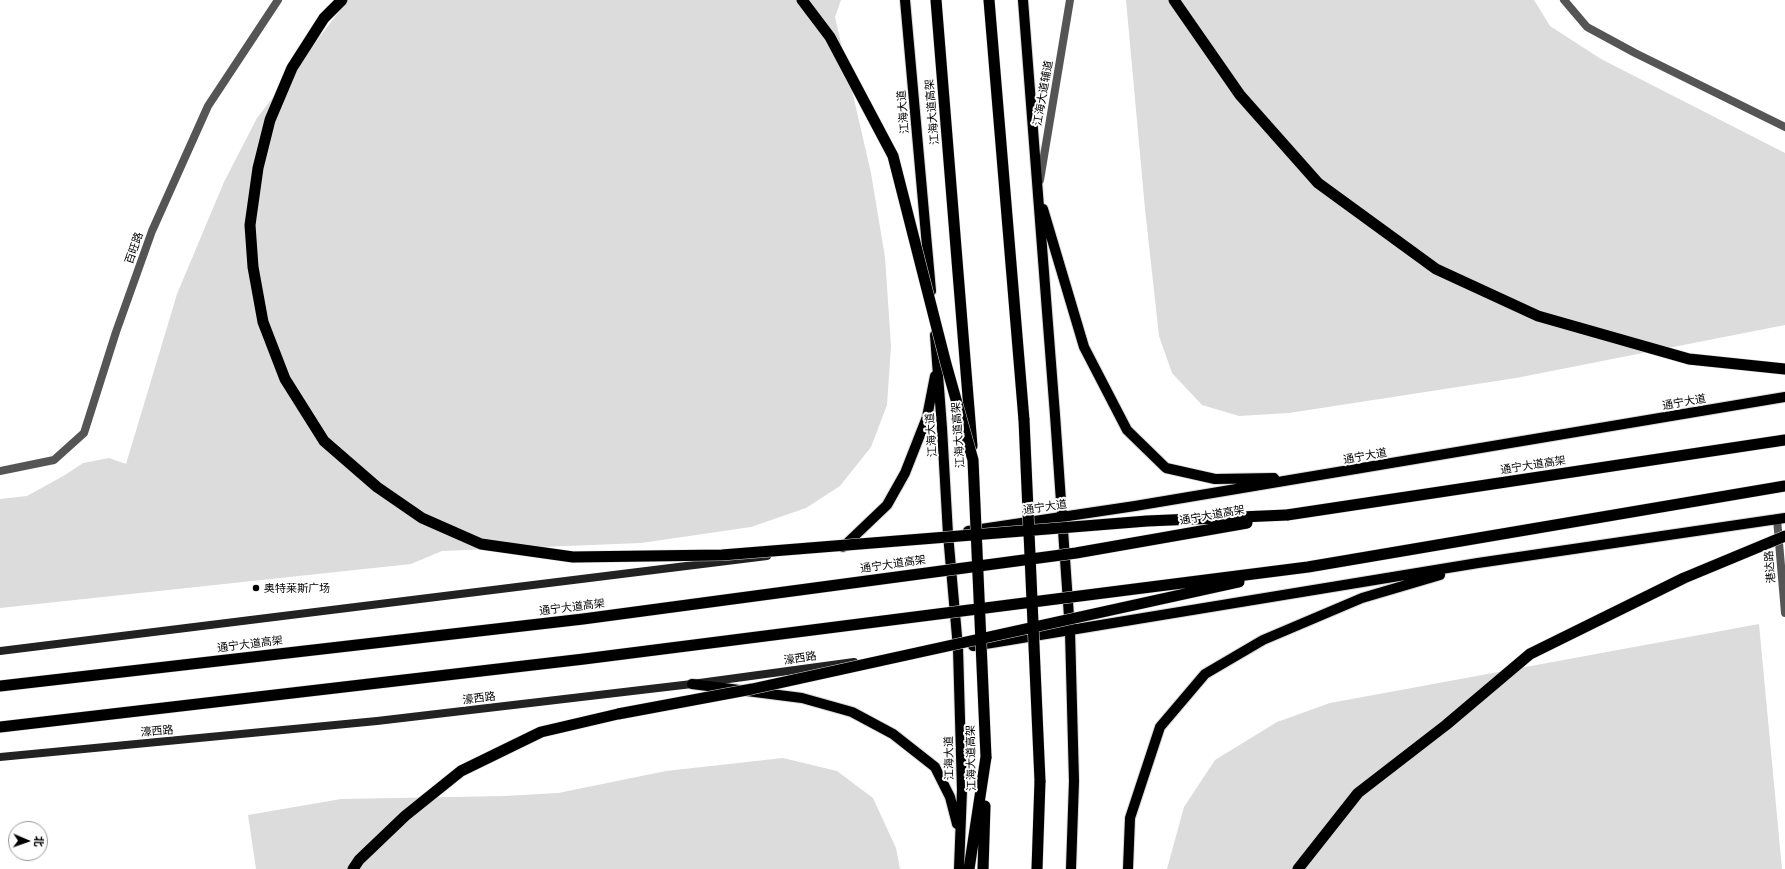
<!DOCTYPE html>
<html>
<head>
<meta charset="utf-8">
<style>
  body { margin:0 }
  #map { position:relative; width:1785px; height:869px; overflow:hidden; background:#fff; font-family:"Exo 2","Noto Sans SC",sans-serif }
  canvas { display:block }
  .north { position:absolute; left:8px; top:821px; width:40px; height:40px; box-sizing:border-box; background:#fff; border:1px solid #999; border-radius:50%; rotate:92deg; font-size:11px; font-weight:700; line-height:16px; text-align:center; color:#000 }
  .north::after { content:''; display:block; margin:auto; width:14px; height:18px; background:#000; clip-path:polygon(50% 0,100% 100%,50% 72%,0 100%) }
</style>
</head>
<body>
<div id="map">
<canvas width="1785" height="869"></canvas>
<div class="north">北</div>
</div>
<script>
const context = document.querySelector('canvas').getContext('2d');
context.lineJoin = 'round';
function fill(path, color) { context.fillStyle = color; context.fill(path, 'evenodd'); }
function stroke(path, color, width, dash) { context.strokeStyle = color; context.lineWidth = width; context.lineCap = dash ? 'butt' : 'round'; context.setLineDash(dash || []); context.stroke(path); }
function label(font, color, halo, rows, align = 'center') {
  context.font = font + ' "Exo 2","Noto Sans SC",sans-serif'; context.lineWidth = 4; context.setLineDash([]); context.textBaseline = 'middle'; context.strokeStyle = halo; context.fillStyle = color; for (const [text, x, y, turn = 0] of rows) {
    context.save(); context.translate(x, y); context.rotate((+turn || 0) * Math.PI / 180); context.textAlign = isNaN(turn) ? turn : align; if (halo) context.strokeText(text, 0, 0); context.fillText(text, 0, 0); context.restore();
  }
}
fill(new Path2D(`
  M 348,0 L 841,0 L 835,17 L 871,173 L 885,257 L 891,346 L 887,405 L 871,447 L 840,486 L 806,508 L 751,527 L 641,543 L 442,551 L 411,564 L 0,608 L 0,499 L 27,496 L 65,475 L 83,463 L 109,458 L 126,464 L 177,294 L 224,182 L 257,118 Z
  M 1126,0 L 1534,0 L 1550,26 L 1601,59 L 1785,153 L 1785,325 L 1516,378 L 1289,413 L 1239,416 L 1202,405 L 1172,373 L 1159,336 L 1145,209 Z
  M 1759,624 L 1782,869 L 1167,869 L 1184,807 L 1215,760 L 1277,722 L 1330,703 Z
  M 783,758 L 837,771 L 873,798 L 896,848 L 900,869 L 256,869 L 248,815 L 341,799 L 505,796 L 558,793 L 666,771 Z`), '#dcdcdc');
const primary = new Path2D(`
  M 905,0 L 931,291
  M 1023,0 L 1055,415 L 1070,631 L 1074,781 L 1071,869
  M 1043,209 L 1084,347 L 1127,430 L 1166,468 L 1215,479 L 1274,478
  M 935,335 L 942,428 L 948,534 L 958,648 L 962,790 L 959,869
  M 968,531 L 1135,506 L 1785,397
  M 843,547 L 887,505 L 905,473 L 927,417 L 935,376
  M 973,646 L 1478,563 L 1785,518
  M 692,684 L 802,698 L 852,712 L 893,734 L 935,767 L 950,797 L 957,824
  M 1128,869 L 1130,818 L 1160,727 L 1205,674 L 1263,640 L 1362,598 L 1440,575`);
const trunk = new Path2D(`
  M 936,0 L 972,446
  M 989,0 L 1024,420
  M 1174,0 L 1240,95 L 1318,183 L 1436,269 L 1538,316 L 1689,359 L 1785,369
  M 1287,515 L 1785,440
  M 969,869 L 986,757
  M 983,869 L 985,806
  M 1037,869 L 1040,781`);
stroke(primary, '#dbdbdb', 12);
stroke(trunk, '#dbdbdb', 12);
stroke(new Path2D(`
  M 1564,0 L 1587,27 L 1635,53 L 1785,127`), '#555', 8);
stroke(new Path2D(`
  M 0,471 L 54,460 L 84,433 L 116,332 L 152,231 L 208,106 L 278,0
  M 1777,519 L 1785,613`), '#555', 8);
stroke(new Path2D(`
  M 1040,180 L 1070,0`), '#555', 8);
stroke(new Path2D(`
  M 0,651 L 767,556
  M 0,757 L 377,721 L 692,684 L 854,662`), '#222', 8);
stroke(primary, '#000', 10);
stroke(trunk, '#000', 11);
const trunkBridge = new Path2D(`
  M 342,0 L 324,18 L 292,68 L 270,120 L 258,168 L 250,225 L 253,267 L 263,322 L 285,379 L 324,441 L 377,487 L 422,518 L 481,544 L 573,557 L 722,555 L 1147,521 L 1287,515
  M 802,0 L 830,37 L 893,156 L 946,364 L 973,460 L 986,757
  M 1024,420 L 1040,781
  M 0,686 L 583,619 L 1076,553 L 1247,523
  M 0,727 L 584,659 L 1308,567 L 1785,486
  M 353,869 L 359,860 L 405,816 L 461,771 L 541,732 L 618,714 L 752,689 L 1239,582
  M 1298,869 L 1358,793 L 1446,725 L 1530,654 L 1684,578 L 1785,536`);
stroke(trunkBridge, '#dbdbdb', 12, []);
stroke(trunkBridge, '#000', 11);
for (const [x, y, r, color] of [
  [256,588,4,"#000"]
]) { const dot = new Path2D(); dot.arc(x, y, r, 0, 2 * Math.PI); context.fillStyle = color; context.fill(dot); stroke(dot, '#fff', 1.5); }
label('11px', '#000', '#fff', [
  ["江海大道辅道",1043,93,-80],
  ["江海大道",903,112,-95],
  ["江海大道高架",932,112,-95],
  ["百旺路",134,248,-71],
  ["通宁大道",1684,402,-10],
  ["江海大道",931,435,-94],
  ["江海大道高架",958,435,-94],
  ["通宁大道",1365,456,-10],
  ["通宁大道高架",1533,465,-9],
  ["通宁大道",1045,507,-8],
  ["通宁大道高架",1212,515,-10],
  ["通宁大道高架",893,564,-8],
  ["港达路",1770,567,-95],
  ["通宁大道高架",572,607,-7],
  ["通宁大道高架",250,644,-7],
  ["濠西路",800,658,-8],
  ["濠西路",479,698,-7],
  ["濠西路",157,731,-5],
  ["江海大道",949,758,-91],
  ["江海大道高架",971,758,-91]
]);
label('11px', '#000', '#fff', [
  ["奥特莱斯广场",264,588]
], 'left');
</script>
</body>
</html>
